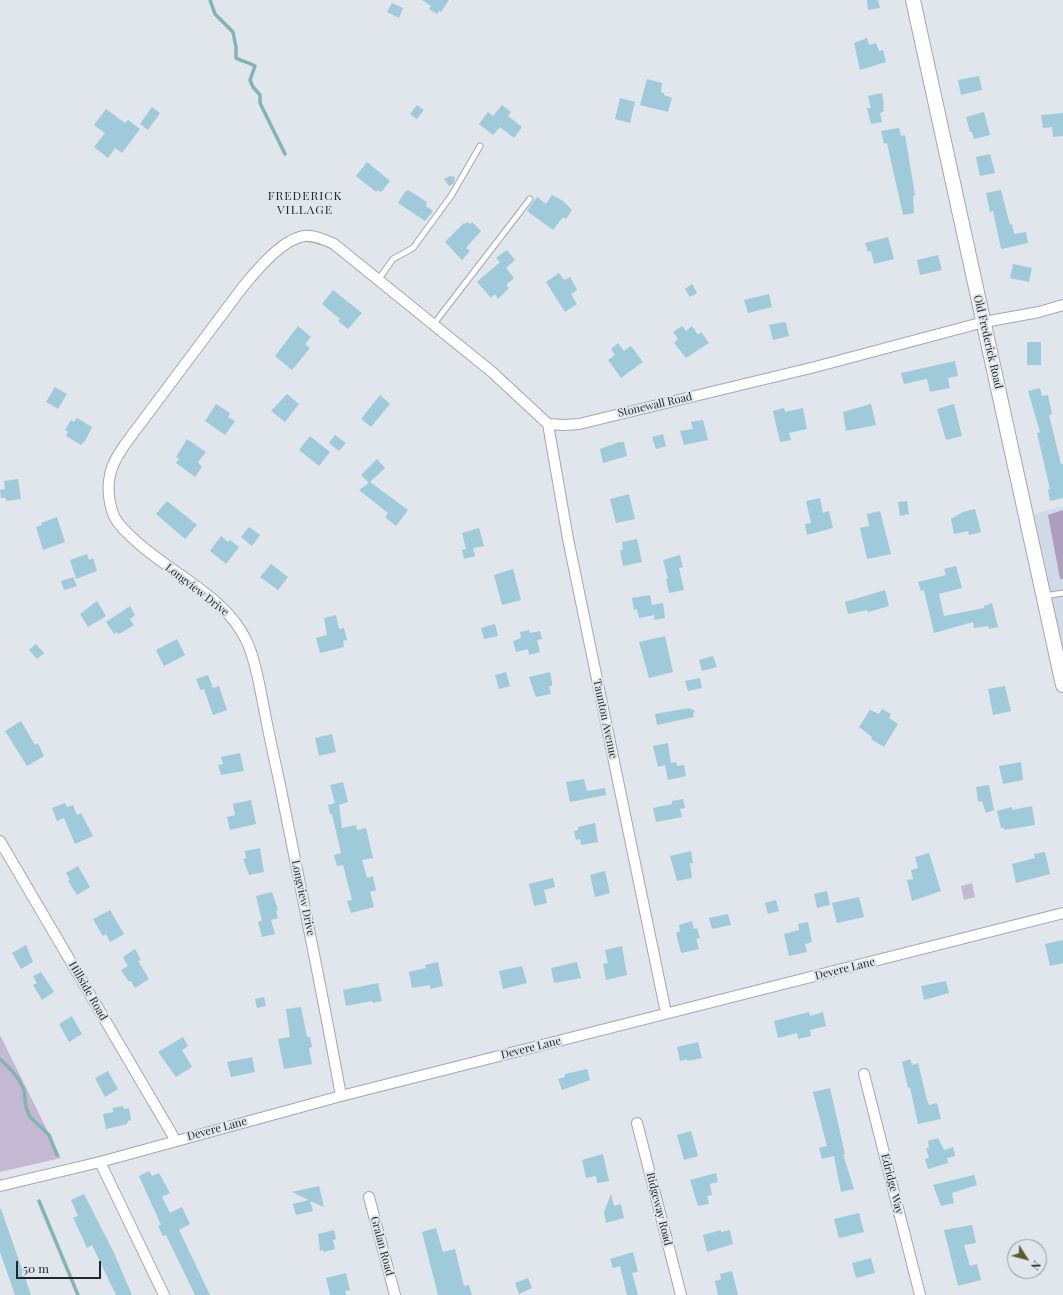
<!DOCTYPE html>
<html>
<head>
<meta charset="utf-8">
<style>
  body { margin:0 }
  #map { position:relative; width:1063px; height:1295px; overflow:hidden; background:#e0e6eb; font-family:"Playfair Display",serif }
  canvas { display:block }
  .north { position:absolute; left:1007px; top:1239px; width:40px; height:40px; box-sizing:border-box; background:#e0e6eb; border:1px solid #95999d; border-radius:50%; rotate:126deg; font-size:11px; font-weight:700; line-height:16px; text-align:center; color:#242628 }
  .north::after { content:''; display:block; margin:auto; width:14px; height:18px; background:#5b5d2b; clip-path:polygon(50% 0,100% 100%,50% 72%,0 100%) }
  .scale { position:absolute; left:16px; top:1261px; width:85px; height:18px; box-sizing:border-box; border:2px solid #242628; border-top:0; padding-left:5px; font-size:12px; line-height:14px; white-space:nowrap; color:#242628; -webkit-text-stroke:3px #e0e6eb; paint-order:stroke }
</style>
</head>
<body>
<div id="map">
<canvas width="1063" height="1295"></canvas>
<div class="north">N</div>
<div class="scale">50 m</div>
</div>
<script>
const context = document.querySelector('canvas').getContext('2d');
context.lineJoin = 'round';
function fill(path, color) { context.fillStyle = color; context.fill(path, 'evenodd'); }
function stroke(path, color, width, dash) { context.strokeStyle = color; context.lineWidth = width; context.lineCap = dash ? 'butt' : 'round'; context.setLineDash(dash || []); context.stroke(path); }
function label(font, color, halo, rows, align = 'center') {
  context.font = font + ' "Playfair Display",serif'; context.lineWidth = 4; context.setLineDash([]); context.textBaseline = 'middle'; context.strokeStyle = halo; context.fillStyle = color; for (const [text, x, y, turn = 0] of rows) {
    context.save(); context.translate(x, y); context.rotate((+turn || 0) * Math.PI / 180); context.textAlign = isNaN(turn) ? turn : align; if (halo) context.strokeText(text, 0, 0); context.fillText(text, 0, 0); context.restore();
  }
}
fill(new Path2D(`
  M 1063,506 L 1063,649 L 1034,514 Z`), '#d0dbe7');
fill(new Path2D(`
  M 972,883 L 975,897 L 964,900 L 961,886 Z
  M 0,1035 L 61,1158 L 0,1172 Z`), '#c4b8d3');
fill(new Path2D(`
  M 1063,510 L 1063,579 L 1060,579 L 1048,515 Z`), '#ad9ec0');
stroke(new Path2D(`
  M 210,0 L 215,14 L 233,32 L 236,47 L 236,58 C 243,62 249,62 255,66 L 250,80 L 253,87 L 260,95 L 260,103 L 285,154
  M 0,1059 L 12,1071 L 19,1080 L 24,1090 L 26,1107 L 30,1117 L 49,1135 L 57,1155
  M 39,1201 L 78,1295`), '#83b3b2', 3.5);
fill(new Path2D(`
  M 422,0 L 449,0 L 441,12 L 439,11 L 437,14 L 429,9 L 431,6 Z
  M 867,0 L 878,0 L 880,8 L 868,10 Z
  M 392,3 L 403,8 L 399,18 L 387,12 Z
  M 867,38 L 869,45 L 876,43 L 879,51 L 883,50 L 886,62 L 860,70 L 854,43 Z
  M 979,76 L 982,90 L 961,95 L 958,80 Z
  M 647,79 L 662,83 L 661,92 L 664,93 L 664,95 L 672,98 L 668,112 L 640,105 Z
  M 882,93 L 884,104 L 883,105 L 884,111 L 880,113 L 882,122 L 871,124 L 867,108 L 871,108 L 868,96 Z
  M 620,98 L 635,102 L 630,123 L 615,119 Z
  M 417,105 L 424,110 L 417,119 L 410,114 Z
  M 502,105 L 511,112 L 508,116 L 522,127 L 514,138 L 500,127 L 493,135 L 479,124 L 488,112 L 493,116 Z
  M 152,107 L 160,113 L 148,130 L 140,124 Z
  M 106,109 L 125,123 L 128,120 L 140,129 L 122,153 L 115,148 L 108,158 L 94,147 L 105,133 L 94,125 Z
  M 984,112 L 990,135 L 974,139 L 972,132 L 970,132 L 966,117 Z
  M 1063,113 L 1063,136 L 1053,137 L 1052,127 L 1043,128 L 1041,115 Z
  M 899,128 L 901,136 L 905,135 L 915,195 L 913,196 L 914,213 L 903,215 L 887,143 L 884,144 L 881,131 Z
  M 990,154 L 995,173 L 980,176 L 976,157 Z
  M 367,162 L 390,181 L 381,192 L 378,190 L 376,192 L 356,176 Z
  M 450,176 L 455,177 L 454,183 L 449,186 L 444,179 Z
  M 408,190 L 427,202 L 426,206 L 433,211 L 425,221 L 398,203 L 405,192 Z
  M 1001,190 L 1010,225 L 1012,224 L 1014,234 L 1026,232 L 1028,243 L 1001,249 L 993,211 L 990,212 L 986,193 Z
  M 552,195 L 563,201 L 572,210 L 566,219 L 563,217 L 553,230 L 527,211 L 537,197 L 546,204 Z
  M 467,222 L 471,224 L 472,222 L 481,231 L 466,248 L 470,251 L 462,260 L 445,242 L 464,223 L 465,224 Z
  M 888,237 L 894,259 L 874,264 L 871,251 L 868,252 L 865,243 Z
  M 507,250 L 515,260 L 506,268 L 514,278 L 506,285 L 509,288 L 498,299 L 495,294 L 491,298 L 477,282 L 500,262 L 496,258 Z
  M 938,255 L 942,270 L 920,275 L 917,260 Z
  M 1013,264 L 1032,268 L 1029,282 L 1010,278 Z
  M 559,273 L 564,280 L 570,277 L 577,290 L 571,294 L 577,304 L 565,312 L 546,282 Z
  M 692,284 L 697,293 L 690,297 L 685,289 Z
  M 333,290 L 362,313 L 348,329 L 338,321 L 340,319 L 322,304 Z
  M 769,294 L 772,307 L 748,313 L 744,300 Z
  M 784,322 L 786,323 L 789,336 L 773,340 L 769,325 Z
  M 298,326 L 311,337 L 305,344 L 310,348 L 292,370 L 275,356 Z
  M 682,326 L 686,331 L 692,326 L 698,335 L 701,332 L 709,343 L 686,358 L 674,343 L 678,339 L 673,332 Z
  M 1027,342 L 1041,342 L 1041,365 L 1027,365 Z
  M 618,343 L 624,351 L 631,346 L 643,362 L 621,378 L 608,360 L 615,355 L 611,349 Z
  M 955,361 L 958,376 L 948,378 L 950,388 L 930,392 L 927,379 L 904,384 L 901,373 Z
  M 55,387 L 67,394 L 58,409 L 46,402 Z
  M 1040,388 L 1042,396 L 1048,395 L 1052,414 L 1049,415 L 1061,464 L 1063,464 L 1063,498 L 1050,501 L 1048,490 L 1050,489 L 1037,433 L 1040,432 L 1028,391 Z
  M 287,394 L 299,404 L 285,422 L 271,411 Z
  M 380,395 L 390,404 L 371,427 L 361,419 Z
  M 216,404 L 230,413 L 228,417 L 235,421 L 225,435 L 205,421 Z
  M 871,404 L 876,425 L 846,431 L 843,412 Z
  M 954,404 L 962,436 L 946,440 L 937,409 Z
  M 784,408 L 785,412 L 803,408 L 807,429 L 789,433 L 791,440 L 780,442 L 773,411 Z
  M 77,418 L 92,427 L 85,441 L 81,445 L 66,436 L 68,432 L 65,430 L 71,420 L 74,422 Z
  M 703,420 L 708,440 L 684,445 L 680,431 L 693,429 L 691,422 Z
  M 663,434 L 666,446 L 656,449 L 652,437 Z
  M 335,435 L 346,443 L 339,451 L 329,443 Z
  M 310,436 L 330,452 L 319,466 L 299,450 Z
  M 187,439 L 206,452 L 198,462 L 202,467 L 195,477 L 176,463 L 179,459 L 176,457 Z
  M 619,442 L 624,442 L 627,456 L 603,463 L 600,449 Z
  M 377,459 L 385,468 L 370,482 L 408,510 L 396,526 L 385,517 L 388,513 L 359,490 L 369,483 L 361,475 Z
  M 18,479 L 21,499 L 6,501 L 6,498 L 1,498 L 0,490 L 5,489 L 4,481 Z
  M 629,494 L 635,519 L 616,523 L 610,499 Z
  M 820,498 L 823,513 L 829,511 L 833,528 L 807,535 L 805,524 L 811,523 L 806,501 Z
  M 167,501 L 197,525 L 185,539 L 156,514 Z
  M 907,501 L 909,514 L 900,516 L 898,502 Z
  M 975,509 L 981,532 L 969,535 L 968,531 L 954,534 L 951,519 L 963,512 Z
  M 880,511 L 891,554 L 867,559 L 860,528 L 869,526 L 867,514 Z
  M 57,517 L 65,542 L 43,550 L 36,527 L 42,525 L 41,523 Z
  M 249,527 L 260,535 L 252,546 L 241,537 Z
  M 479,528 L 484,546 L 473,548 L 475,556 L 464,559 L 462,550 L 466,549 L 462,533 Z
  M 221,536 L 228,542 L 230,540 L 239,547 L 226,564 L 210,551 Z
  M 637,539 L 642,562 L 623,566 L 620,550 L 623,550 L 622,542 Z
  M 87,554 L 89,560 L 93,558 L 97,571 L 76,579 L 70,560 Z
  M 680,555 L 683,567 L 679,568 L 684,590 L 669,593 L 666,579 L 668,579 L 663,560 Z
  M 271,564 L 288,577 L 278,590 L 260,577 Z
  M 956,566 L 962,588 L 939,594 L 944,616 L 984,608 L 984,606 L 992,603 L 998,627 L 989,629 L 988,626 L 974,628 L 973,622 L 934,633 L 924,590 L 921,591 L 918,582 L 946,575 L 944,569 Z
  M 513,569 L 521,600 L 502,605 L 494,575 Z
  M 73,577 L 77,586 L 64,590 L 61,581 Z
  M 885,590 L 889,606 L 868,612 L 867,610 L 848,614 L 845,602 Z
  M 650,595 L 652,605 L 663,603 L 665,618 L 654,620 L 654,615 L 639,618 L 637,609 L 634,610 L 632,598 Z
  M 97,601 L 106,616 L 88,627 L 80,614 Z
  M 130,606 L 135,615 L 130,619 L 134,625 L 121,633 L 118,634 L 117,632 L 114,634 L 106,622 Z
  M 336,615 L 339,629 L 344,628 L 347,640 L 343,641 L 344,647 L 320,653 L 316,638 L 327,635 L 324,618 Z
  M 495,624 L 498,636 L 484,639 L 481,628 Z
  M 529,630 L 530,633 L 540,631 L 542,639 L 537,640 L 540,652 L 529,655 L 528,649 L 516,652 L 513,641 L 521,638 L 520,632 Z
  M 665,636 L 673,672 L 649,678 L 639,642 Z
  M 177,639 L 185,655 L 164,666 L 156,650 Z
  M 36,644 L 44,653 L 37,659 L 29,650 Z
  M 713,656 L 717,667 L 702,671 L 699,660 Z
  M 506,672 L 510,686 L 499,689 L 495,675 Z
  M 550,672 L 552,682 L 552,686 L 549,686 L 551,694 L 536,697 L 529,677 Z
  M 208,675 L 213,688 L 219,686 L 227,710 L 213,715 L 204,689 L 200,690 L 196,679 Z
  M 700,678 L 702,688 L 688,691 L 685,681 Z
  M 1005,686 L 1011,711 L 993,715 L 988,689 Z
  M 689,708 L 695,711 L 693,714 L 694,717 L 657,725 L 655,714 Z
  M 882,709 L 891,714 L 889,718 L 898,724 L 884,747 L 871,739 L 872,737 L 859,727 L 870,710 L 879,714 Z
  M 21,721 L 35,745 L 38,743 L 44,756 L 27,766 L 5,731 Z
  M 332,734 L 336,752 L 319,756 L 315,738 Z
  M 668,743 L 671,763 L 676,762 L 677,766 L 684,765 L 686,776 L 668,780 L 665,765 L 658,767 L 653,746 Z
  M 240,753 L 244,771 L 221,775 L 218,765 L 223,764 L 221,757 Z
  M 1021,762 L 1023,780 L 1003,784 L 999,766 Z
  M 584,779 L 587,791 L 605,788 L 606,795 L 570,802 L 566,782 Z
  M 343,782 L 348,802 L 339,805 L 342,828 L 356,825 L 357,830 L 366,828 L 373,858 L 362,860 L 367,878 L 373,876 L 376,890 L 370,892 L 374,907 L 351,913 L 347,901 L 352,900 L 343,865 L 337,866 L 334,855 L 341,853 L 332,814 L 330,814 L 328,805 L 335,803 L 330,785 Z
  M 989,785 L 994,810 L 986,813 L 982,801 L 978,802 L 976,787 Z
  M 683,799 L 685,808 L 680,809 L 682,817 L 656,822 L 653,808 L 672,804 L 672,801 Z
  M 251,800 L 256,824 L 230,830 L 227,817 L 235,815 L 233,804 Z
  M 65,803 L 67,807 L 73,805 L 77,815 L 81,813 L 93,836 L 75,844 L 64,818 L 57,821 L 52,808 Z
  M 1032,806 L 1035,825 L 1004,830 L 1004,828 L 1001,828 L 997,811 L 1012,807 L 1012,810 Z
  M 595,823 L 598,842 L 581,845 L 580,839 L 576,840 L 574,831 L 578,830 L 578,827 Z
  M 260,848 L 264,872 L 249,875 L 243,859 L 246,859 L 245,851 Z
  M 691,851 L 693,863 L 690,863 L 692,878 L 677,881 L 670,856 Z
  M 1045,852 L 1050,874 L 1016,883 L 1012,864 L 1035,858 L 1034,854 Z
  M 929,853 L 941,891 L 912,901 L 907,880 L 913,879 L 911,870 L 918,868 L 915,857 Z
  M 78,866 L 90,887 L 77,895 L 68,881 L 70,880 L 66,873 Z
  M 605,871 L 610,893 L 595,897 L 590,875 Z
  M 553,878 L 555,887 L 544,890 L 547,903 L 534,906 L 529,884 Z
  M 827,891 L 830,905 L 817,908 L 814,894 Z
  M 272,892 L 278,910 L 276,911 L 278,918 L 271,920 L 275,934 L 262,937 L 258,922 L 262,921 L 256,896 Z
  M 859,897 L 864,917 L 837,923 L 832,903 Z
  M 776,900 L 779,911 L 768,914 L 765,903 Z
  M 110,910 L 124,934 L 110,942 L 106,934 L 103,936 L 101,933 L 93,919 Z
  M 728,914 L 731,925 L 712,929 L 709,918 Z
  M 692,921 L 694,929 L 697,928 L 700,938 L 696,939 L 699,949 L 681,953 L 676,933 L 680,931 L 679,925 Z
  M 808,922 L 812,942 L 805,944 L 807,952 L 789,956 L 784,934 L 799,930 L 798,924 Z
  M 1063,940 L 1063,963 L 1050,966 L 1045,944 Z
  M 26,945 L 33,962 L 21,969 L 12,953 Z
  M 622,946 L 627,975 L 606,980 L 603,964 L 608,963 L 605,950 Z
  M 135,949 L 141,960 L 138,961 L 149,979 L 135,988 L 131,981 L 129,982 L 121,970 L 128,966 L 123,957 Z
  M 438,962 L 443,986 L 430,989 L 430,985 L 412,988 L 409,972 L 426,968 L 425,965 Z
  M 577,962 L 581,978 L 554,983 L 551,968 Z
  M 522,966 L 527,983 L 503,989 L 499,971 Z
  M 41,972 L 54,992 L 42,1000 L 33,985 L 37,983 L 33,976 Z
  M 946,981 L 949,993 L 924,1000 L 921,986 Z
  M 378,983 L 382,1001 L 373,1003 L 372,1001 L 346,1006 L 343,990 Z
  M 264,997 L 266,1006 L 257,1008 L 255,999 Z
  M 301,1007 L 307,1037 L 310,1037 L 312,1047 L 309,1048 L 312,1064 L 284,1069 L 278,1039 L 290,1037 L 286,1009 Z
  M 809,1012 L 810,1016 L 823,1012 L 826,1026 L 810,1030 L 811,1036 L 798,1039 L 797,1033 L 778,1038 L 774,1021 Z
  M 72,1016 L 82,1034 L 69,1042 L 59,1024 Z
  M 183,1037 L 188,1046 L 182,1050 L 192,1067 L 176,1077 L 158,1052 Z
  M 698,1042 L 702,1058 L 687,1061 L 687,1059 L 680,1061 L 677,1047 Z
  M 252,1057 L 255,1072 L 231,1077 L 227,1062 Z
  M 910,1059 L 912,1065 L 918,1063 L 927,1100 L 929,1105 L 937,1103 L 941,1119 L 918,1124 L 910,1087 L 908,1088 L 902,1062 Z
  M 587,1069 L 590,1080 L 562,1090 L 558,1079 L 565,1077 L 565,1074 Z
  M 108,1071 L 118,1089 L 105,1097 L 95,1078 Z
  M 830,1088 L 845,1154 L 843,1154 L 854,1189 L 841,1192 L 834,1156 L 822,1159 L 819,1148 L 827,1146 L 813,1092 Z
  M 123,1106 L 124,1109 L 129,1108 L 131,1120 L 128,1121 L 127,1124 L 106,1129 L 103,1114 L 114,1112 L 112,1108 Z
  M 691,1131 L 698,1156 L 684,1160 L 677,1135 Z
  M 938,1138 L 944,1150 L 953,1147 L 955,1156 L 947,1158 L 948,1163 L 928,1169 L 925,1159 L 929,1158 L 926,1148 L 929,1148 L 928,1141 Z
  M 603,1154 L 609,1181 L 597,1183 L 596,1176 L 586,1178 L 582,1160 Z
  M 149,1171 L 152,1176 L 159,1173 L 170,1193 L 162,1197 L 170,1213 L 182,1207 L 190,1224 L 179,1230 L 210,1295 L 195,1295 L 166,1235 L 163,1236 L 158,1226 L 161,1225 L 139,1176 Z
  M 716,1173 L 718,1182 L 710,1184 L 712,1195 L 707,1196 L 709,1204 L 698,1206 L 690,1180 Z
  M 974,1175 L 977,1185 L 952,1193 L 954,1203 L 941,1206 L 933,1185 Z
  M 319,1186 L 324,1207 L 310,1201 L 313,1211 L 296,1215 L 293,1204 L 309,1200 L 292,1192 Z
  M 84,1194 L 113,1251 L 132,1295 L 116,1295 L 92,1245 L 87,1248 L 83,1239 L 73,1218 L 78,1216 L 71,1200 Z
  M 611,1194 L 614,1206 L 621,1204 L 624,1218 L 606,1223 L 604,1212 Z
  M 0,1209 L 1,1209 L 31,1295 L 15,1295 L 0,1252 Z
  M 859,1213 L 864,1232 L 839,1238 L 834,1219 Z
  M 972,1225 L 976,1243 L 964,1245 L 970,1266 L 977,1264 L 981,1280 L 958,1286 L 944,1230 Z
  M 436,1228 L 443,1252 L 455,1249 L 464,1286 L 469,1285 L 472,1295 L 438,1295 L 422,1232 Z
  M 334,1230 L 336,1239 L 333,1240 L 335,1249 L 324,1252 L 323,1250 L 320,1251 L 318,1234 Z
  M 721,1230 L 721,1232 L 730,1230 L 733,1244 L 707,1252 L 703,1235 Z
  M 633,1252 L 638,1272 L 632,1273 L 638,1295 L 627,1295 L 620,1266 L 613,1268 L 610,1259 Z
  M 871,1258 L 875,1273 L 856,1278 L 852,1263 Z
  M 732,1271 L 738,1295 L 718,1295 L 715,1281 L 721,1279 L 720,1274 Z
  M 346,1273 L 350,1290 L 345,1291 L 346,1295 L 330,1295 L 326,1278 Z
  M 528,1278 L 532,1288 L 519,1294 L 515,1283 Z`), '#9ecada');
const lane = new Path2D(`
  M 378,280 L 393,259 L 413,248 L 451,196 L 480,146
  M 433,325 L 530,199
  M 1044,596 L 1063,593`);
const street = new Path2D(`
  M 548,424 L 568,539 L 666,1013
  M 0,841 L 176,1141
  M 864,1074 L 920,1295
  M 341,1096 C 322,990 300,885 279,780 C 273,753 267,725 262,698 C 258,679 255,659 247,642 C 227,597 172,574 137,542 C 129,535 120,527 115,518 C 109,506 107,488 110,475 C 112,463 120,452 126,443 L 242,288 C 256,271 281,240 304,236 C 315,235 325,240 334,244 L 492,372 L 548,424 L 563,425 L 579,424 L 815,367 L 984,322 L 1039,312 L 1063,305
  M 637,1123 L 681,1295
  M 100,1162 L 164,1295
  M 0,1186 L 100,1162 L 341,1096 L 1063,913
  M 369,1197 L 395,1295`);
const secondary = new Path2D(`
  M 913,0 L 1063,685`);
stroke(lane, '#a3a8ad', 7);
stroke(street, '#a3a8ad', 12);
stroke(secondary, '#a3a8ad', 16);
stroke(lane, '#fff', 5);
stroke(street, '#fff', 10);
stroke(secondary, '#fff', 14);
label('11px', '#242628', '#e0e6eb', [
  ["Old Frederick Road",988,342,77],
  ["Stonewall Road",655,405,-13],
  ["Longview Drive",197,590,38],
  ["Taunton Avenue",605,719,78],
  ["Longview Drive",303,898,78],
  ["Devere Lane",845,969,-14],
  ["Hillside Road",88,991,60],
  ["Devere Lane",531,1048,-14],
  ["Devere Lane",217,1129,-15],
  ["Edridge Way",892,1184,76],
  ["Ridgeway Road",659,1209,76],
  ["Gralan Road",382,1246,75]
]);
context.letterSpacing = '1px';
label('12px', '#242628', '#e0e6eb', [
  ["FREDERICK",305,196],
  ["VILLAGE",305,210]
]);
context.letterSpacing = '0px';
</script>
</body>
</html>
